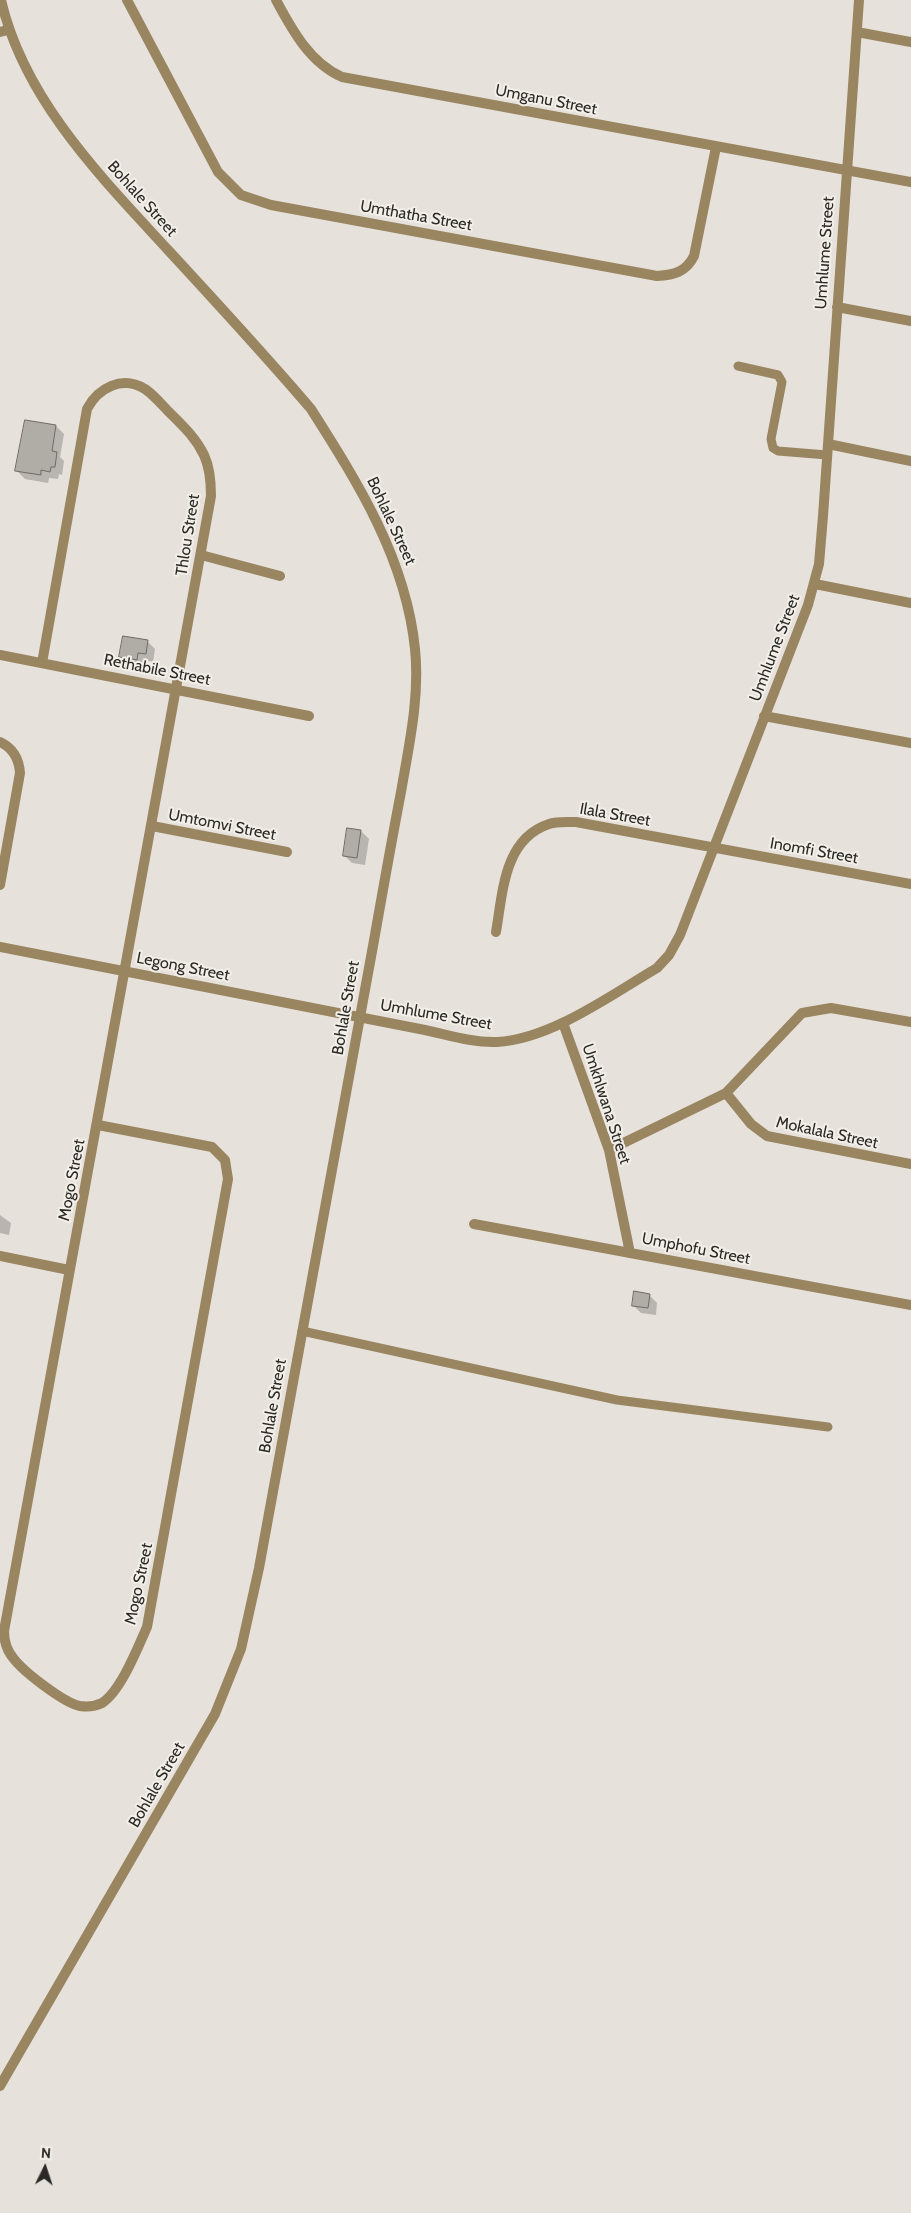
<!DOCTYPE html>
<html>
<head>
<meta charset="utf-8">
<style>
  body { margin:0 }
  #map { position:relative; width:911px; height:2213px; overflow:hidden; background:#e6e2db; font-family:Cabin,sans-serif }
  canvas { display:block }
  .north { position:absolute; left:20px; top:2143px; width:50px; height:50px; -webkit-text-stroke:4px #f3efe8; paint-order:stroke; rotate:4deg; font-size:14px; font-weight:700; line-height:20px; text-align:center; color:#2a2926 }
  .north::after { content:''; display:block; margin:auto; width:18px; height:22px; background:#2a2926; clip-path:polygon(50% 0,100% 100%,50% 72%,0 100%) }
</style>
</head>
<body>
<div id="map">
<canvas width="911" height="2213"></canvas>
<div class="north">N</div>
</div>
<script>
const context = document.querySelector('canvas').getContext('2d');
context.lineJoin = 'round';
function fill(path, color) { context.fillStyle = color; context.fill(path, 'evenodd'); }
function stroke(path, color, width, dash) { context.strokeStyle = color; context.lineWidth = width; context.lineCap = dash ? 'butt' : 'round'; context.setLineDash(dash || []); context.stroke(path); }
function label(font, color, halo, rows, align = 'center') {
  context.font = font + ' Cabin,sans-serif'; context.lineWidth = 4; context.setLineDash([]); context.textBaseline = 'middle'; context.strokeStyle = halo; context.fillStyle = color; for (const [text, x, y, turn = 0] of rows) {
    context.save(); context.translate(x, y); context.rotate((+turn || 0) * Math.PI / 180); context.textAlign = isNaN(turn) ? turn : align; if (halo) context.strokeText(text, 0, 0); context.fillText(text, 0, 0); context.restore();
  }
}
fill(new Path2D(`
  M 56,426 L 64,434 L 60,457 L 64,461 L 62,475 L 59,474 L 58,479 L 49,478 L 48,483 L 25,479 L 17,471 Z
  M 147,641 L 155,649 L 153,662 L 146,660 L 144,667 L 129,665 L 121,657 Z
  M 361,831 L 369,839 L 365,865 L 352,863 L 344,855 Z
  M 0,1215 L 11,1223 L 9,1235 L 0,1233 Z
  M 649,1295 L 657,1303 L 656,1315 L 641,1313 L 633,1305 Z`), '#0003');
const building = new Path2D(`
  M 25,420 L 56,425 L 52,451 L 57,452 L 55,467 L 51,467 L 50,472 L 41,470 L 41,475 L 15,471 Z
  M 123,636 L 148,640 L 146,654 L 138,653 L 137,660 L 119,657 Z
  M 347,828 L 361,830 L 357,858 L 343,856 Z
  M 634,1291 L 650,1294 L 648,1308 L 632,1306 Z`);
fill(building, '#b0aca6');
stroke(building, '#6e6b64', 1);
stroke(new Path2D(`
  M 738,366 L 778,375 L 782,382 L 771,439 L 773,448 L 778,451 L 827,455
  M 302,1331 L 617,1400 L 828,1427`), '#9a8561', 9);
stroke(new Path2D(`
  M 127,0 L 218,172 L 241,195 L 271,205 L 657,276 C 674,275 686,272 694,256 L 716,147
  M 276,0 C 292,30 310,63 342,77 L 911,182
  M 0,32 L 8,30
  M 857,32 L 911,42
  M 837,307 L 911,321
  M 828,444 L 911,461
  M 201,555 L 280,576
  M 815,584 L 911,603
  M 0,655 L 309,716
  M 42,663 L 87,409 C 98,388 122,375 145,389 C 154,395 162,405 170,413 C 183,426 196,438 204,455 C 210,468 211,482 211,496 L 4,1631 C 4,1642 7,1651 14,1659 C 24,1672 64,1703 80,1706 C 87,1707 96,1706 102,1703 C 121,1691 138,1647 147,1627 L 228,1179 L 225,1160 L 212,1147 L 98,1125
  M 764,716 L 911,743
  M 0,742 C 13,748 19,759 20,773 L 0,885
  M 152,826 L 287,852
  M 496,932 C 503,891 504,839 549,824 C 557,821 568,822 576,822 L 911,884
  M 0,947 L 425,1030 C 448,1035 473,1043 497,1042 C 551,1039 611,995 657,968 L 669,955 L 680,935 L 808,605 L 819,564 L 823,516 L 859,0
  M 563,1023 L 609,1150 L 630,1253
  M 726,1093 L 751,1124 L 767,1136 L 911,1164
  M 609,1150 L 726,1093 L 802,1013 L 831,1008 L 911,1022
  M 474,1224 L 911,1305
  M 0,1256 L 69,1270`), '#9a8561', 10);
stroke(new Path2D(`
  M 0,2086 L 215,1714 L 241,1649 L 259,1568 C 297,1361 335,1153 373,946 C 382,895 391,844 401,792 C 409,745 420,697 415,649 C 406,559 358,483 311,409 C 265,355 217,303 169,251 C 102,178 24,100 1,0`), '#9a8561', 10);
label('16px', '#2a2926', '#f3efe8', [
  ["Umganu Street",546,100,11],
  ["Bohlale Street",142,199,48],
  ["Umthatha Street",416,216,10],
  ["Umhlume Street",825,253,-86],
  ["Bohlale Street",391,521,65],
  ["Thlou Street",188,535,-81],
  ["Umhlume Street",775,648,-69],
  ["Rethabile Street",157,670,11],
  ["Ilala Street",615,815,10],
  ["Umtomvi Street",222,825,11],
  ["Inomfi Street",814,851,10],
  ["Legong Street",183,967,11],
  ["Bohlale Street",346,1008,-80],
  ["Umhlume Street",436,1015,10],
  ["Umkhlwana Street",606,1104,72],
  ["Mokalala Street",827,1133,12],
  ["Mogo Street",72,1180,-79],
  ["Umphofu Street",696,1249,11],
  ["Bohlale Street",273,1406,-80],
  ["Mogo Street",139,1584,-78],
  ["Bohlale Street",157,1785,-60]
]);
</script>
</body>
</html>
